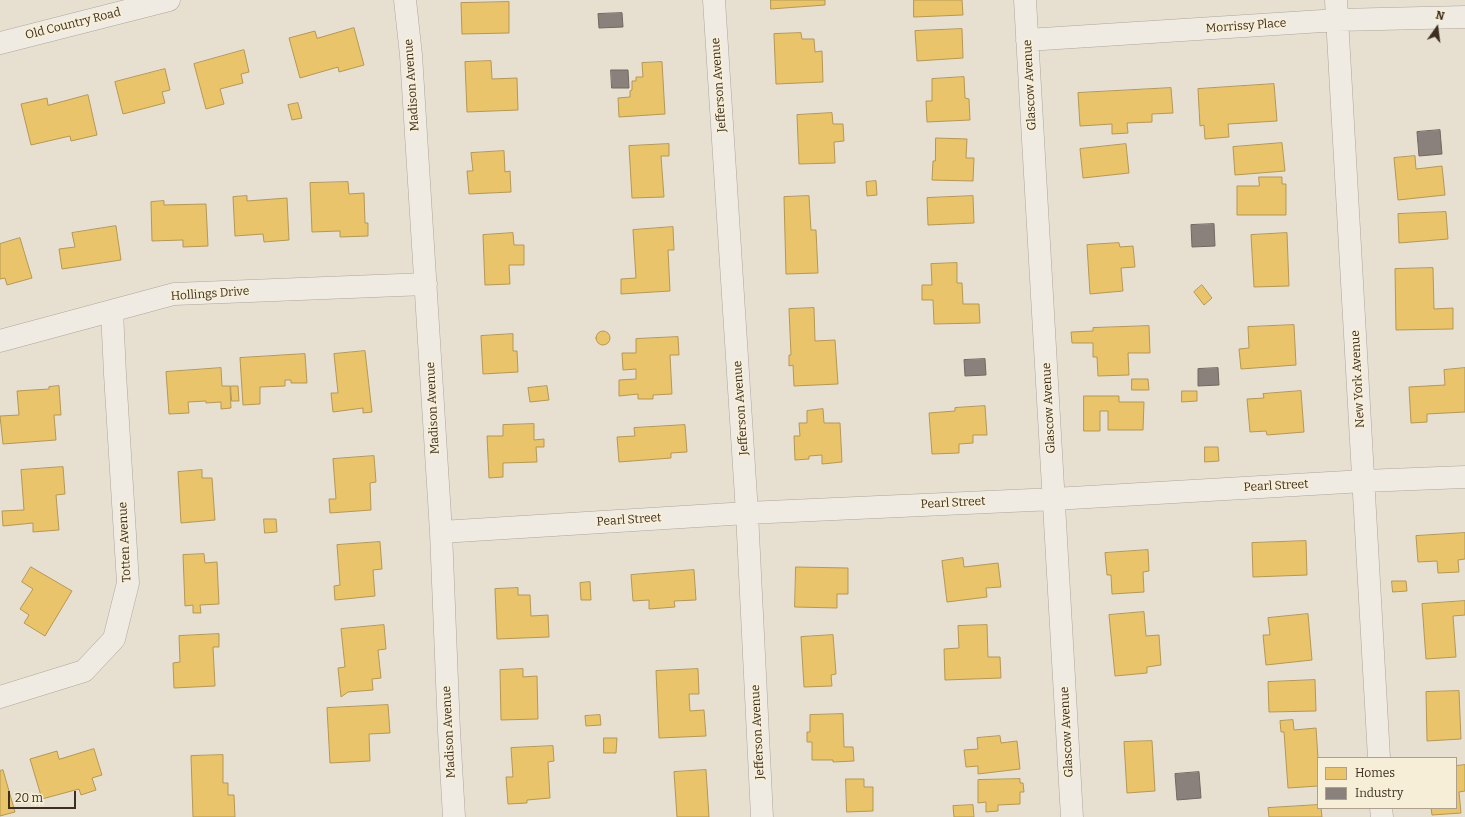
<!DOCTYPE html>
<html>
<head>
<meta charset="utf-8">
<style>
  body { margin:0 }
  #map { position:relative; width:1465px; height:817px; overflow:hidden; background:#e7e0d1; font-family:Bitter,serif }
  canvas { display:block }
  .legend { position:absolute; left:1317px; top:757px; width:140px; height:52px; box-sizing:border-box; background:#f7eed8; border:1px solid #ada18e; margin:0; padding:5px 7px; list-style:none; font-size:12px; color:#3d2e20 }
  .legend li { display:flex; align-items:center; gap:8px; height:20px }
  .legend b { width:20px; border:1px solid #ada18e }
  .north { position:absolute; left:1417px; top:8px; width:40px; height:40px; -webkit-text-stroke:3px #f7eed8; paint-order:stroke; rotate:14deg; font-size:11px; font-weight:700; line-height:16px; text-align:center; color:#3d2e20 }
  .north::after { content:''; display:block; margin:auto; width:14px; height:18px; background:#3d2e20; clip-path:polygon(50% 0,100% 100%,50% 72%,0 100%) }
  .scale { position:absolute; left:8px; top:791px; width:68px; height:18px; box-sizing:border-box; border:2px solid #3d2e20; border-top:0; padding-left:5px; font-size:12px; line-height:14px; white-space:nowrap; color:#3d2e20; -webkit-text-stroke:3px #f7eed8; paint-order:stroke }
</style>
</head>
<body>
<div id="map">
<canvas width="1465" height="817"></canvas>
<ul class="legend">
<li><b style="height:11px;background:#e9c46a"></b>Homes</li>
<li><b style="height:11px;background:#8a817c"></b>Industry</li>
</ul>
<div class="north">N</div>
<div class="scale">20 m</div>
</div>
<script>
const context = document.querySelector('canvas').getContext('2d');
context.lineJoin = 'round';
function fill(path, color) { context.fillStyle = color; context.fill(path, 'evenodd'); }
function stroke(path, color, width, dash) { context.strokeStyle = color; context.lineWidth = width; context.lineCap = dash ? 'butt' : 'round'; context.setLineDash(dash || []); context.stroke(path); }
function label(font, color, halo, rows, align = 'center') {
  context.font = font + ' Bitter,serif'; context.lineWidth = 4; context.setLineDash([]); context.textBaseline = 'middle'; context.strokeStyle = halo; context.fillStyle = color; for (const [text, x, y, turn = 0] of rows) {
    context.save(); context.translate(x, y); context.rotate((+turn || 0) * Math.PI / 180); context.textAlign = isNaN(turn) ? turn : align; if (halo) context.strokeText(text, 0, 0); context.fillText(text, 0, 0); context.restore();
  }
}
const homes = new Path2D(`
  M 771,0 L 825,0 L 825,5 L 771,9 Z
  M 914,0 L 962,0 L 963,15 L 914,17 Z
  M 509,2 L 509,33 L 462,34 L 461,3 Z
  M 354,28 L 364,65 L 339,72 L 338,67 L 300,78 L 289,38 L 315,31 L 317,38 Z
  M 962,29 L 963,58 L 917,61 L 915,31 Z
  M 801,33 L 802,39 L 814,39 L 815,52 L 822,51 L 823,82 L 776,84 L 774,34 Z
  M 244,50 L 249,72 L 241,74 L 243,83 L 220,89 L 224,104 L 206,109 L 194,64 Z
  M 491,61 L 492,79 L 517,78 L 518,110 L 467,112 L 465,62 Z
  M 662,62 L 665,114 L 619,117 L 618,98 L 630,97 L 630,91 L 632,90 L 632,81 L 636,81 L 636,77 L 643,77 L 642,63 Z
  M 165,69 L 170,90 L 162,92 L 165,103 L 123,114 L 115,82 Z
  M 964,77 L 965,98 L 969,99 L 970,120 L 927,122 L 926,101 L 932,101 L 932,79 Z
  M 1274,84 L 1277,121 L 1228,124 L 1229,137 L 1205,139 L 1204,125 L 1200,126 L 1198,89 Z
  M 1171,88 L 1173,113 L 1152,114 L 1152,122 L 1127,123 L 1128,133 L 1112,134 L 1112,124 L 1080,126 L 1078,93 Z
  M 88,95 L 97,135 L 71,141 L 70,136 L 31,145 L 21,104 L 47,98 L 48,105 Z
  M 298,103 L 302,118 L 292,120 L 288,105 Z
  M 832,113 L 833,124 L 843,124 L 844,141 L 834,142 L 835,163 L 799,164 L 797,115 Z
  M 936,138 L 967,139 L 966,158 L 974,158 L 973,181 L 932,180 L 933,161 L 935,161 Z
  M 1282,143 L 1285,171 L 1235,175 L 1233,147 Z
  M 669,144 L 669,156 L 661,156 L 664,197 L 632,198 L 629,146 Z
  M 1126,144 L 1129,173 L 1083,178 L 1080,149 Z
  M 504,151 L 505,172 L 510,171 L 511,192 L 469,194 L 467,171 L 473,171 L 471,153 Z
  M 1415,156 L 1416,169 L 1442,166 L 1445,195 L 1398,200 L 1394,158 Z
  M 1259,177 L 1282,177 L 1282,184 L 1286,184 L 1286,215 L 1237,215 L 1237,186 L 1259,186 Z
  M 876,181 L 877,195 L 867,196 L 866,182 Z
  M 348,182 L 349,194 L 364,193 L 365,223 L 368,223 L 368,236 L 340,237 L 340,231 L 312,232 L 310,183 Z
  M 247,196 L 247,201 L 287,198 L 289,240 L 264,242 L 263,234 L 235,236 L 233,197 Z
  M 809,196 L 811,230 L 816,230 L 818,273 L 786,274 L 784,197 Z
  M 973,196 L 974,223 L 928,225 L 927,198 Z
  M 164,201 L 164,205 L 206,204 L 208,246 L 183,247 L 183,240 L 152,241 L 151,202 Z
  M 1446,212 L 1448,239 L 1399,243 L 1398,214 Z
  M 116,226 L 121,260 L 62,269 L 59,249 L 75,247 L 72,233 Z
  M 673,227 L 674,250 L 668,250 L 670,291 L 621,294 L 621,279 L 636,278 L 633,230 Z
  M 513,233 L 514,245 L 524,245 L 524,265 L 509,265 L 510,284 L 485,285 L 483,235 Z
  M 1287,233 L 1289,286 L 1254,287 L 1251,235 Z
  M 20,238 L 32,278 L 7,285 L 5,278 L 0,279 L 0,244 Z
  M 1119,243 L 1120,247 L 1133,246 L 1135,267 L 1121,268 L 1123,291 L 1090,294 L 1087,245 Z
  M 957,263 L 957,283 L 962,283 L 963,304 L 979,304 L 980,323 L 934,324 L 933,300 L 922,300 L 922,285 L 932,285 L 931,264 Z
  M 1433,268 L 1434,309 L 1453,308 L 1453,329 L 1396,330 L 1395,269 Z
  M 1202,285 L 1212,298 L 1204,305 L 1194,292 Z
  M 814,308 L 815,341 L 835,340 L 838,384 L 794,386 L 793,365 L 789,366 L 789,355 L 791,355 L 789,309 Z
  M 1294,325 L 1296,365 L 1241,369 L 1239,349 L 1249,348 L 1248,327 Z
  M 1149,326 L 1150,353 L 1128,353 L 1129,375 L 1098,376 L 1097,357 L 1093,357 L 1093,343 L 1072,343 L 1071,332 L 1093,331 L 1093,328 Z
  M596 338a7 7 0 1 1 14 0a7 7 0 1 1-14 0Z
  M 513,334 L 513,351 L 517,351 L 518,372 L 483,374 L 481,336 Z
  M 678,337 L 679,355 L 670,355 L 672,394 L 653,395 L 653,399 L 638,399 L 638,394 L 619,396 L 619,380 L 636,379 L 636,369 L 623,370 L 622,353 L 636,353 L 636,339 Z
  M 365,351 L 372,412 L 363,413 L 363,408 L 333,412 L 331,393 L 338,393 L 334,354 Z
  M 305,354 L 307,383 L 291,383 L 291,380 L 285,380 L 285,386 L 260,387 L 260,404 L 243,405 L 240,358 Z
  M 221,368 L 222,386 L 230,386 L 231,408 L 221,409 L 221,402 L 206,403 L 206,401 L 188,402 L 189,413 L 169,414 L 166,372 Z
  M 1465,368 L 1465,412 L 1427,414 L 1427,422 L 1411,423 L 1409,387 L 1445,385 L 1444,370 Z
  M 1132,379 L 1148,379 L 1149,390 L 1132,390 Z
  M 59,386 L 61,415 L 54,415 L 56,440 L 3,444 L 0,416 L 19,415 L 17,391 L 49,389 L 49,387 Z
  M 231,386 L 238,386 L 239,401 L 232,401 Z
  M 547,386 L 549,400 L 530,402 L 528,388 Z
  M 1182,391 L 1197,391 L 1197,401 L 1182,402 Z
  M 1301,391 L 1304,432 L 1267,435 L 1266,431 L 1250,432 L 1247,399 L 1264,398 L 1263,394 Z
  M 1084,396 L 1119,396 L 1119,402 L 1144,402 L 1143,430 L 1108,430 L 1108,411 L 1100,411 L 1100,431 L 1084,431 Z
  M 985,406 L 987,435 L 973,435 L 973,443 L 959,444 L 959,453 L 932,454 L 929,413 L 955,411 L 955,408 Z
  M 823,409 L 824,423 L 840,423 L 842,462 L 822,464 L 822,455 L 809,456 L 809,459 L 795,460 L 794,436 L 800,436 L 799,423 L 807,423 L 807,411 Z
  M 534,424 L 534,440 L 544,439 L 544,447 L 536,447 L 537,462 L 503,463 L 503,477 L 489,478 L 487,436 L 503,436 L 503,425 Z
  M 685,425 L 687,452 L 671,453 L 671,458 L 619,462 L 617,437 L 635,436 L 634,428 Z
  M 1205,447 L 1218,447 L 1219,461 L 1205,462 Z
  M 374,456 L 376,482 L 370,483 L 371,510 L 330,513 L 329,499 L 336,499 L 333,459 Z
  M 63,467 L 65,494 L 56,495 L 59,530 L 33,532 L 33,523 L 3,526 L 2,511 L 24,510 L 21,470 Z
  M 202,470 L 202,478 L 212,478 L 215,520 L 181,523 L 178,472 Z
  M 264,519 L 276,519 L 277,532 L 265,533 Z
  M 1465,533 L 1465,559 L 1458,560 L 1459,572 L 1438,573 L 1437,561 L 1418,562 L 1416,536 Z
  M 1306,541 L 1307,575 L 1253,577 L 1252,543 Z
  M 380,542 L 382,569 L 373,570 L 375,596 L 335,600 L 334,586 L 340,585 L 337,545 Z
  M 1148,550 L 1149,571 L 1143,572 L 1144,592 L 1112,594 L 1111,575 L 1107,575 L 1105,553 Z
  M 204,554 L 205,563 L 217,562 L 219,604 L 200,605 L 201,613 L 193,613 L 193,605 L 185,606 L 183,555 Z
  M 963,558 L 964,567 L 998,563 L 1001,587 L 986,588 L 987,597 L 947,602 L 942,561 Z
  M 31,567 L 72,591 L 45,636 L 24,623 L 29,615 L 20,609 L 33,589 L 22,582 Z
  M 796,567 L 848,568 L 848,594 L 837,594 L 837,608 L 795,607 Z
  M 694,570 L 696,600 L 674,601 L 675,607 L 649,609 L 649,600 L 633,601 L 631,575 Z
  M 1392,581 L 1406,581 L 1407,591 L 1393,592 Z
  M 590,582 L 591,600 L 581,600 L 580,583 Z
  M 518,588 L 518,595 L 530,595 L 531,616 L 548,615 L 549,637 L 497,639 L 495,589 Z
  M 1465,601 L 1465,615 L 1453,616 L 1456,657 L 1426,659 L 1422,604 Z
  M 1144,612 L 1146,636 L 1159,635 L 1161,665 L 1147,667 L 1147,673 L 1115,676 L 1109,615 Z
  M 1308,614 L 1312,660 L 1266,665 L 1263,635 L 1270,635 L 1268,618 Z
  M 384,625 L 386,649 L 378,650 L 381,678 L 372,679 L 373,690 L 348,692 L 341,697 L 338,668 L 345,667 L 341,629 Z
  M 987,625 L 988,657 L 1000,657 L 1001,678 L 945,680 L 944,649 L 959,648 L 958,626 Z
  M 219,634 L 219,647 L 213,647 L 215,686 L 174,688 L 173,663 L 180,662 L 179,636 Z
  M 833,635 L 836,674 L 831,675 L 832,686 L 804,687 L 801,637 Z
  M 523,669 L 523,677 L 537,676 L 538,719 L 501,720 L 500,670 Z
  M 698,669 L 699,694 L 689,694 L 690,711 L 704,710 L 706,736 L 659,738 L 656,671 Z
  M 1315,680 L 1316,711 L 1269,712 L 1268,682 Z
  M 1459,691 L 1461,739 L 1427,741 L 1426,692 Z
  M 388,705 L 390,733 L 369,734 L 370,761 L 330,763 L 327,708 Z
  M 843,714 L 844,747 L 853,747 L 854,761 L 833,762 L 833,760 L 812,760 L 812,742 L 807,742 L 807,732 L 810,732 L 810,715 Z
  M 600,715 L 601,725 L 586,726 L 585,716 Z
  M 1293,720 L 1294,730 L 1316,728 L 1318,758 L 1318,786 L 1288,788 L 1284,732 L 1281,732 L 1280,721 Z
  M 1000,736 L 1001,743 L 1017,741 L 1020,769 L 978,774 L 978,766 L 966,767 L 964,750 L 978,749 L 977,738 Z
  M 604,738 L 617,738 L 616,753 L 604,753 Z
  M 1152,741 L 1155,791 L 1127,793 L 1124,742 Z
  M 553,746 L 554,761 L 548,762 L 550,798 L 527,800 L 527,803 L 508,804 L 506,777 L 513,777 L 511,748 Z
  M 94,749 L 102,775 L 92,778 L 96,790 L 81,795 L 79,789 L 42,799 L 30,759 L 57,751 L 59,759 Z
  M 223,755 L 223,783 L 228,783 L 228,795 L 234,795 L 235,817 L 193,817 L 191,756 Z
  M 1465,765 L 1465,791 L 1459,792 L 1461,813 L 1432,815 L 1431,808 L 1456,808 L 1456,766 Z
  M 3,770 L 15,812 L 0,816 L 0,771 Z
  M 706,770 L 709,817 L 677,817 L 674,772 Z
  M 846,779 L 864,779 L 864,787 L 873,787 L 873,811 L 847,812 Z
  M 1020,779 L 1020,783 L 1023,783 L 1024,792 L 1020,792 L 1020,804 L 998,805 L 998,811 L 986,812 L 986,802 L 978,803 L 978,780 Z
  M 973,805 L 974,817 L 954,817 L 953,806 Z
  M 1318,805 L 1318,808 L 1321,808 L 1322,817 L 1269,817 L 1268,808 Z`);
fill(homes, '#e9c46a');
stroke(homes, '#b59754', 1);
const industry = new Path2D(`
  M 622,13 L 623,27 L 599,28 L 598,14 Z
  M 611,70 L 628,70 L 629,88 L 612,88 Z
  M 1440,130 L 1442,154 L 1419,156 L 1417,132 Z
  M 1214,224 L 1215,246 L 1192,247 L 1191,225 Z
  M 985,359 L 986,375 L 965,376 L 964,360 Z
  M 1218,368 L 1219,385 L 1198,386 L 1198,369 Z
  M 1199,772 L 1201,798 L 1177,800 L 1175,774 Z`);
fill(industry, '#8a817c');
stroke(industry, '#736860', 1);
const street = new Path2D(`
  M 405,0 L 411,55 L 441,532 L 449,731 L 454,817
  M 714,0 L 747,513 L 762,817
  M 1025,0 L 1072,817
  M 1336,0 L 1379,758
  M 1027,40 L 1338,20 L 1465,17
  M 0,43 L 169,0
  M 0,341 L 174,294 L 426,284
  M 441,532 L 747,513 L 1054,499 L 1364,481 L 1465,477
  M 0,697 L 84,671 L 114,639 L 128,583 L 115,374 L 112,311
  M 1381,808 L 1382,817`);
stroke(street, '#ada599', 23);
stroke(street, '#efebe3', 22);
label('12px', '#3d2e20', '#f7eed8', [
  ["Old Country Road",73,24,-14],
  ["Morrissy Place",1246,26,-4],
  ["Madison Avenue",412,85,-94],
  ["Jefferson Avenue",719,85,-94],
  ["Glascow Avenue",1030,85,-93],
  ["Hollings Drive",210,294,-4],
  ["New York Avenue",1358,379,-93],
  ["Madison Avenue",433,408,-93],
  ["Jefferson Avenue",741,408,-94],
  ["Glascow Avenue",1049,408,-93],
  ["Pearl Street",1276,486,-3],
  ["Pearl Street",953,503,-3],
  ["Pearl Street",629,520,-4],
  ["Totten Avenue",125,542,-93],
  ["Madison Avenue",449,732,-93],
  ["Jefferson Avenue",758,732,-93],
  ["Glascow Avenue",1067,732,-93]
]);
</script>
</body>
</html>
